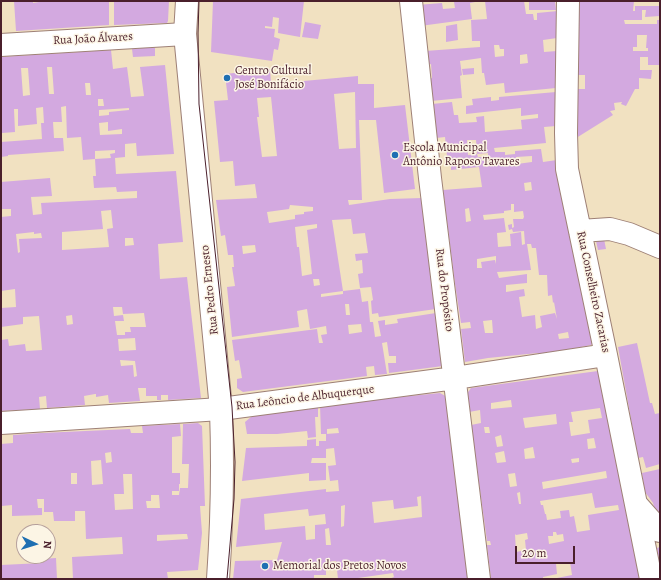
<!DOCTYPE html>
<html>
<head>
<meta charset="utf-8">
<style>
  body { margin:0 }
  #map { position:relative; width:661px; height:580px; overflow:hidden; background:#f1e1c1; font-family:Alegreya,serif }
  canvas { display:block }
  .frame { position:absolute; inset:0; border:2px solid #4a1f2b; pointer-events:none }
  .north { position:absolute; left:16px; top:524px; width:40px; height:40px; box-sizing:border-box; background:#fcf5e5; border:1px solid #b59f9b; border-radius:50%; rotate:94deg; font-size:11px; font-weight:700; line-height:16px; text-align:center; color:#4a1f2b }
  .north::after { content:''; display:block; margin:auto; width:14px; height:18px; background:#1f6fb2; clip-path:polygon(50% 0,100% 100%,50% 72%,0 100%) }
  .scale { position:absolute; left:515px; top:546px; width:60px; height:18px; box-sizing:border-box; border:2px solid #4a1f2b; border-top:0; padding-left:5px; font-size:12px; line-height:14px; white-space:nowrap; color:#4a1f2b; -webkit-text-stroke:3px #fcf5e5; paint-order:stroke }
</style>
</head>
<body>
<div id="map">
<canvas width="661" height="580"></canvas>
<div class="frame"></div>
<div class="north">N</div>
<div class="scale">20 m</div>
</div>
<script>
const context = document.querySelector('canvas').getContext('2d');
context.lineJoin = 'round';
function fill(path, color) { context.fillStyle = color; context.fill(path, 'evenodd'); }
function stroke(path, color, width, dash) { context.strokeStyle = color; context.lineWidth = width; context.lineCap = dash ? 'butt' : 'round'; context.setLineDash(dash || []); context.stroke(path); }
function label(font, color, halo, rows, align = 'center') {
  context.font = font + ' Alegreya,serif'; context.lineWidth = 3; context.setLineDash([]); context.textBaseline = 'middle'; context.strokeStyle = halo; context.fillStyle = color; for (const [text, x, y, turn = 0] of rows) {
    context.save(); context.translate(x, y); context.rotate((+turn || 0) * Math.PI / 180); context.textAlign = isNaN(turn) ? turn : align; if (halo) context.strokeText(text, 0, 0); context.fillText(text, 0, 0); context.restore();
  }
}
fill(new Path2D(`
  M 14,1 L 33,1 L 33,3 L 45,1 L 109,1 L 109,25 L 16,31 Z
  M 114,1 L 169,1 L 168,21 L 167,23 L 114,25 Z
  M 213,1 L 304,1 L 300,37 L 278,33 L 279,18 L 273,17 L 272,27 L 265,26 L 265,28 L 275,29 L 274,37 L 280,39 L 278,50 L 274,49 L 272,61 L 211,52 Z
  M 462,1 L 475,1 L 475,2 L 470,3 L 472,19 L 420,26 L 417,5 L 442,3 L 443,9 L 455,8 L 454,2 Z
  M 485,1 L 524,1 L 526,14 L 533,14 L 534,20 L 537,20 L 537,13 L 558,11 L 557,38 L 543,40 L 544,52 L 557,51 L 556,88 L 505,93 L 504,83 L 486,85 L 484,73 L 482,73 L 481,58 L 460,61 L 462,75 L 460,76 L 462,98 L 431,101 L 428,79 L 432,78 L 431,64 L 427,65 L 425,51 L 480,47 L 480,41 L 472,41 L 471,20 L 487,19 ZM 494,45 L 499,45 L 500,49 L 504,49 L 504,56 L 495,57 ZM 527,54 L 528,63 L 520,64 L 520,55 Z
  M 529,1 L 555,1 L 556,10 L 529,10 Z
  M 578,1 L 634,1 L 633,11 L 635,11 L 635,6 L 660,6 L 660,16 L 645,17 L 646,10 L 642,10 L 642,20 L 624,20 L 625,24 L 657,24 L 657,20 L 660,20 L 660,65 L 648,65 L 648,57 L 640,57 L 640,70 L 652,70 L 651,79 L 639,78 L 639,89 L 635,89 L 626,106 L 621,104 L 622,102 L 614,103 L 615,110 L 610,111 L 613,115 L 573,140 L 574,89 L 585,89 L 585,75 L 575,75 ZM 637,35 L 647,35 L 646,48 L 648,48 L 648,51 L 633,51 L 633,47 L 637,47 Z
  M 305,22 L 321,25 L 318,39 L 302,37 Z
  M 457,24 L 458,40 L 446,42 L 446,26 Z
  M 142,48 L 155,48 L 155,56 L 133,57 L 132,49 Z
  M 111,50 L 113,69 L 127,67 L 131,97 L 144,96 L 140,67 L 165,65 L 174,154 L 137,156 L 136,143 L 125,144 L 125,157 L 115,158 L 116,174 L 176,171 L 183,242 L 158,244 L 160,279 L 187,277 L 201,398 L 168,400 L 168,395 L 161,395 L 161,400 L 157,400 L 157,396 L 146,396 L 146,388 L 138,388 L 140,401 L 109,403 L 108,395 L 96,397 L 96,394 L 95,394 L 84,396 L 85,405 L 47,408 L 46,396 L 39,397 L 40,409 L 1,411 L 1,340 L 8,339 L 9,346 L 25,344 L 26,351 L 42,350 L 39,316 L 23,317 L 23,324 L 1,327 L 1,308 L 16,307 L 15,289 L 1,291 L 1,234 L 2,234 L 1,217 L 11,216 L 11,209 L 2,209 L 1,182 L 50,178 L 52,196 L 31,197 L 33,215 L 42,214 L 41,203 L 137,198 L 137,191 L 117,192 L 116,187 L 94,188 L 93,176 L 96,176 L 95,159 L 83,160 L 81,137 L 67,138 L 66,106 L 61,107 L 62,122 L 53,122 L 54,138 L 63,138 L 64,151 L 8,155 L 8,156 L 1,157 L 1,142 L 42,139 L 41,123 L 44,123 L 43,107 L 36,108 L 37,124 L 18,126 L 18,109 L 14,109 L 15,132 L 2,133 L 1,57 ZM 47,67 L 52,67 L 54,94 L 49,94 ZM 21,68 L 28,68 L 30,95 L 23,96 ZM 85,83 L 90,83 L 91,95 L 86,95 ZM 98,99 L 103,99 L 104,106 L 98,106 ZM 129,108 L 129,110 L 109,112 L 109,115 L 99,116 L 99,110 ZM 108,122 L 108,131 L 122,129 L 122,134 L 100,135 L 99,123 ZM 115,150 L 115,153 L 110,154 L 111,158 L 95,159 L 95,151 ZM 111,210 L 113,228 L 107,229 L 109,247 L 62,250 L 62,232 L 103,229 L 101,211 ZM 34,232 L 34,234 L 41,233 L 42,238 L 19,239 L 20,252 L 18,253 L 16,234 ZM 125,238 L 133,238 L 134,245 L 125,246 ZM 113,307 L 122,307 L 123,314 L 144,313 L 146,327 L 130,327 L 131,332 L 125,332 L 125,335 L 117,335 L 115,321 L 124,321 L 123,315 L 114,316 ZM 72,315 L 73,324 L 67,325 L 66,316 ZM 135,338 L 136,350 L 119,351 L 118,339 ZM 120,360 L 135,361 L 137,376 L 134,377 L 133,365 L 121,366 Z
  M 474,68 L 474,74 L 463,75 L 462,69 Z
  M 270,69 L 271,84 L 358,76 L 358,84 L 374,84 L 374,108 L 405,105 L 415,189 L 384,193 L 376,120 L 359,120 L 362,200 L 348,200 L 349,205 L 390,199 L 422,198 L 436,309 L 379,317 L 378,313 L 372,314 L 371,301 L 373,300 L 371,287 L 360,288 L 358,274 L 363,273 L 362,260 L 356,261 L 355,254 L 368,253 L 365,233 L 353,234 L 351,219 L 332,220 L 343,291 L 321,294 L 321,297 L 343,294 L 343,291 L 360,289 L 362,302 L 368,301 L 370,322 L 373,322 L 375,337 L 381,336 L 378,321 L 385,320 L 385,325 L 398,323 L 397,319 L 436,313 L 443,366 L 389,373 L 388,363 L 396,363 L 396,356 L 389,356 L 387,342 L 382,343 L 387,374 L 375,375 L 374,366 L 366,367 L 367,376 L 243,392 L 237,388 L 237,379 L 242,378 L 239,360 L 235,361 L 232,340 L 317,329 L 319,343 L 323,343 L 321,335 L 327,334 L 326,326 L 310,329 L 307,309 L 297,311 L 299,327 L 232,337 L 227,287 L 235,286 L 232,267 L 234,267 L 233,255 L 228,255 L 225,235 L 221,236 L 216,200 L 257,198 L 255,184 L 235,186 L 233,161 L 220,162 L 214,101 L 228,100 L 225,74 ZM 355,92 L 356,148 L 339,149 L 334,94 ZM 271,97 L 277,156 L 262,157 L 257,117 L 259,117 L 257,98 ZM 290,205 L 313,207 L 313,211 L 304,212 L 304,214 L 295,215 L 295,219 L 269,223 L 267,212 L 289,209 ZM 317,224 L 317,228 L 307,230 L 312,274 L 302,276 L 299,247 L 297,247 L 295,227 ZM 255,245 L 256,252 L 243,254 L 242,246 ZM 313,279 L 319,279 L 320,285 L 314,286 ZM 345,304 L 349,304 L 350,315 L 346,315 ZM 361,324 L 362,332 L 349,334 L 348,325 Z
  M 556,92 L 556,126 L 544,127 L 546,143 L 494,148 L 495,152 L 505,152 L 505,155 L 515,154 L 515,151 L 541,149 L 543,162 L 557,160 L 594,341 L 591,345 L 561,351 L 538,354 L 538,353 L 488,358 L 465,362 L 461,329 L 471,328 L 470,322 L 461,323 L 455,284 L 443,190 L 482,187 L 479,167 L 451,170 L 451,156 L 447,156 L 445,137 L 436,138 L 432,104 L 452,102 L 454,115 L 458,115 L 459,123 L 477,122 L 476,117 L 484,116 L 485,132 L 522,129 L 521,120 L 538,118 L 538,114 L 521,116 L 521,108 L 466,114 L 466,106 L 473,105 L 472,99 L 491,97 L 491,101 L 499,100 L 499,97 ZM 467,140 L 476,140 L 477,154 L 488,153 L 488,158 L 487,158 L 488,166 L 486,167 L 485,157 L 478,157 L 477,154 L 468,155 ZM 532,156 L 532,162 L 517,164 L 516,157 ZM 531,182 L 532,190 L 525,191 L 524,183 ZM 511,204 L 514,204 L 514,212 L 523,211 L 524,217 L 523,219 L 513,219 L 514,227 L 512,228 L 512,224 L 508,225 L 509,230 L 512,229 L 513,232 L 524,231 L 525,244 L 522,245 L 521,232 L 510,234 L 511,246 L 498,247 L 497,233 L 506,232 L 504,218 L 484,220 L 483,215 L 504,213 L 504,211 L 511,210 ZM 469,208 L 471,221 L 466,222 L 465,209 ZM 527,244 L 531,244 L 532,248 L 536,248 L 539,275 L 547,275 L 548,296 L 552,295 L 553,303 L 554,302 L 557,319 L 555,313 L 540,316 L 542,327 L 536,329 L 535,315 L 522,317 L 519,297 L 525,296 L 524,289 L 506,292 L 506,285 L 527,283 L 527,274 L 499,278 L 497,272 L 531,270 ZM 496,256 L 496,264 L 495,260 L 481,262 L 482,268 L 477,268 L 477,259 ZM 492,320 L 493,333 L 485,333 L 483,321 ZM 568,332 L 569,338 L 559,339 L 558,334 Z
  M 604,239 L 606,249 L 598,250 L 596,241 Z
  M 637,343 L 650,403 L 652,403 L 655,414 L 660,413 L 660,464 L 646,468 L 643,457 L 638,458 L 618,347 Z
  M 598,371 L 643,579 L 552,579 L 572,575 L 570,562 L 556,564 L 557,574 L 543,577 L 543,579 L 491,579 L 487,545 L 491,545 L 490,541 L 487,541 L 471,425 L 481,423 L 480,410 L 469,412 L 466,395 L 471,388 ZM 511,400 L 512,407 L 491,409 L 491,403 ZM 600,408 L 602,418 L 588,420 L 590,433 L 571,436 L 569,422 L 573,422 L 571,412 ZM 556,414 L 557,424 L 525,428 L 523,418 ZM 484,427 L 489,427 L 490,433 L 485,433 ZM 501,435 L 503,446 L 497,447 L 495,437 ZM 594,438 L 596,448 L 588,449 L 587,439 ZM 533,447 L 535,458 L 525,459 L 524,449 ZM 504,451 L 506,462 L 497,463 L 495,453 ZM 579,458 L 579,462 L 572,463 L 571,459 ZM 606,471 L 607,478 L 543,489 L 542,482 ZM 515,473 L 517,486 L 510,487 L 508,474 ZM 520,492 L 521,504 L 519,504 L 517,493 ZM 592,493 L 595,508 L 618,505 L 619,510 L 588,515 L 590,530 L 577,532 L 574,516 L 570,517 L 569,510 L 560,511 L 561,518 L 547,520 L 546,514 L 545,514 L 543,505 L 541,505 L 540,501 ZM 553,532 L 556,532 L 557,535 L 563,534 L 564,541 L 549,544 L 548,536 L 553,536 ZM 527,533 L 528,539 L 525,540 L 526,550 L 516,552 L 515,534 L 516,535 Z
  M 440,393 L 447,397 L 468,579 L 389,579 L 394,577 L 393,573 L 351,579 L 338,579 L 336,561 L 326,562 L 326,575 L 314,575 L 314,579 L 233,579 L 235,561 L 277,560 L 282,542 L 236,547 L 241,499 L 326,489 L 326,492 L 339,491 L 338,480 L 330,481 L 328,466 L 336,465 L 334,448 L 326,449 L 326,458 L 312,458 L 311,463 L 326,463 L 326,480 L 309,481 L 309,473 L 242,481 L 246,448 L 307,446 L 307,440 L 316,439 L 316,446 L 319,446 L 319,441 L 326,441 L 326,434 L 339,433 L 338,428 L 327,429 L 327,434 L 321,434 L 320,405 ZM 421,496 L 422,517 L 374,523 L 372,502 L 393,500 L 394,509 L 418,506 L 417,497 ZM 345,505 L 344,526 L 341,527 L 341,506 ZM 308,509 L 309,516 L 325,514 L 326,524 L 315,525 L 315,539 L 306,540 L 305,526 L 265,530 L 264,514 ZM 329,528 L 331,545 L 326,545 L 325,529 Z
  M 305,406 L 309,410 L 309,406 L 318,406 L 318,417 L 315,417 L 316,437 L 308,438 L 307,431 L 277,434 L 247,434 L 245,422 L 257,412 Z
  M 198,423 L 202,426 L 205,506 L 200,506 L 202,533 L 198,570 L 167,572 L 168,579 L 73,579 L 72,557 L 123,554 L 122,537 L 86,539 L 85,511 L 75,511 L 75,521 L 54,521 L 53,512 L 44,512 L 44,499 L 37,499 L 38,508 L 42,508 L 42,515 L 12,516 L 12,505 L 2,506 L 1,444 L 13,443 L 13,435 L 41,433 L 130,429 L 131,433 L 143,433 L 142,426 L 180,424 L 181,436 L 172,437 L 172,473 L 180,473 L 180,484 L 179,484 L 179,491 L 172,491 L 172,495 L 179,495 L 180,488 L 188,488 L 189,464 L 182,464 L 183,424 ZM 111,452 L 112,462 L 106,463 L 105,453 ZM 101,460 L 103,484 L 92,485 L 91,461 ZM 71,473 L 77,473 L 77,484 L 71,484 ZM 123,474 L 132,474 L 133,509 L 115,510 L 114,494 L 124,494 ZM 151,495 L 159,495 L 160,508 L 147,508 L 146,501 L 151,501 ZM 183,534 L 187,534 L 188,539 L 157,541 L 157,535 Z
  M 660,469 L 660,513 L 656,514 L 653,503 L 645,492 L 642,473 Z
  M 660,547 L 660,561 L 659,561 L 657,548 Z
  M 56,558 L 57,579 L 1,579 L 1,565 L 42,563 L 41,559 Z`), '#d3a9e0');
const street = new Path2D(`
  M 411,1 L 430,178 L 479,579
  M 568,1 L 566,133 L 567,169 L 606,355 L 651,579
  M 1,45 L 185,34
  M 580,231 L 610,229 L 629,234 L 660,247
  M 1,423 L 221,409 L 455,378 L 606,355
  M 637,505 L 660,531`);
const secondary = new Path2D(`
  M 187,1 L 185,34 L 221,409 C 223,466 222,522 218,579`);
stroke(street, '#9e8076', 24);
stroke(secondary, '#9e8076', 24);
stroke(street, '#fff', 22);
stroke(secondary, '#fff', 22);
stroke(new Path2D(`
  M 199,1 L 198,33 L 199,104 L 232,407 L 235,462 L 234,499 L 227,579`), '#4a1f2b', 1);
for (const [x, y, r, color] of [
  [227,78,4,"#1f6fb2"],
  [395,155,4,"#1f6fb2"],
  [265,566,4,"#1f6fb2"]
]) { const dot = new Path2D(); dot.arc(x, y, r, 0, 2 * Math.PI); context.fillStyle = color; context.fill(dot); stroke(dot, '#fcf5e5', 1.5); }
label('12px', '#4a1f2b', '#fcf5e5', [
  ["Rua João Álvares",93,39,-3],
  ["Rua Pedro Ernesto",210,290,-96],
  ["Rua do Propósito",444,290,83],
  ["Rua Conselheiro Zacarias",593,292,78],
  ["Rua Leôncio de Albuquerque",305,398,-7]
]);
label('12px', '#4a1f2b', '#fcf5e5', [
  ["Centro Cultural",235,71],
  ["José Bonifácio",235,85],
  ["Escola Municipal",403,148],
  ["Antônio Raposo Tavares",403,162],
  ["Memorial dos Pretos Novos",273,566]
], 'left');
</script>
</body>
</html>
